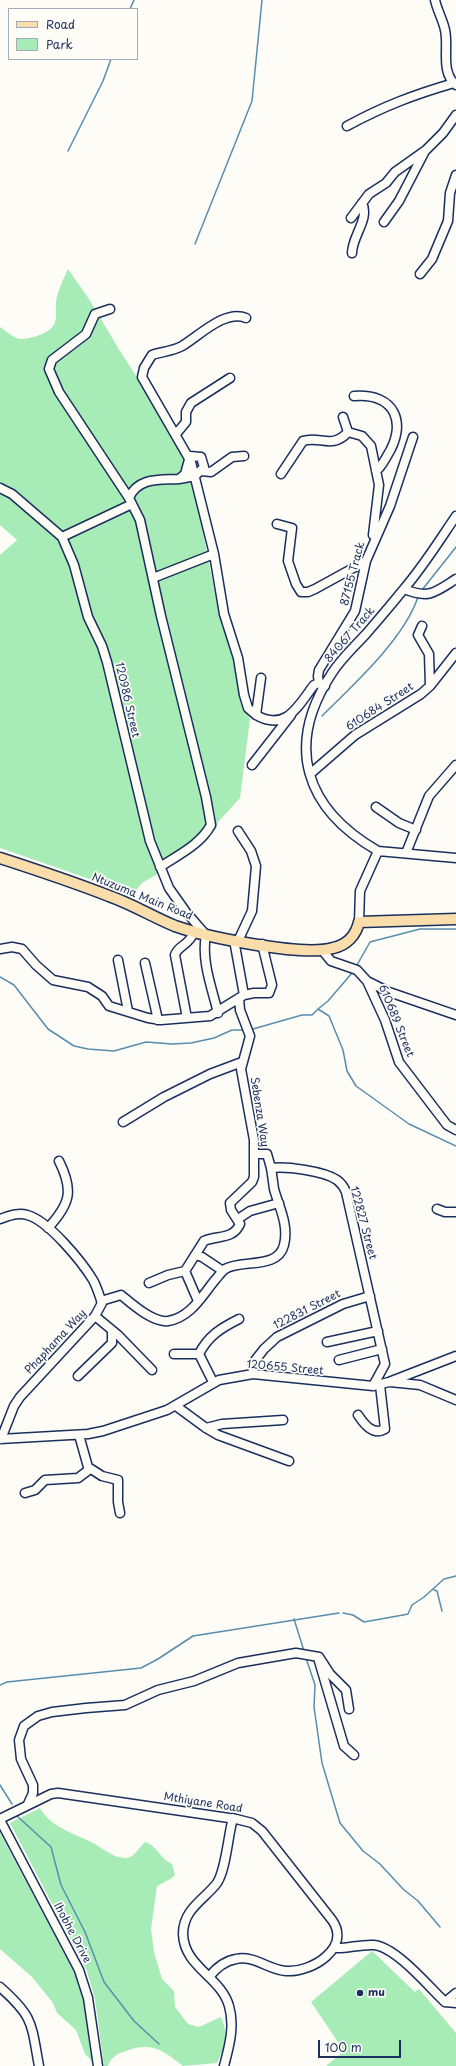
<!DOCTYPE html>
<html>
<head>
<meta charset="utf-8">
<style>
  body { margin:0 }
  #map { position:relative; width:456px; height:2066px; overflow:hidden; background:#fdfcf7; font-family:"Playpen Sans",sans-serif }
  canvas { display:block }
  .legend { position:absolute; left:8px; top:8px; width:130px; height:52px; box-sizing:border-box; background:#fdfcf7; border:1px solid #a3aaba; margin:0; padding:5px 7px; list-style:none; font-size:12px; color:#1b2f5e }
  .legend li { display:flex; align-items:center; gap:8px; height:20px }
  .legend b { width:20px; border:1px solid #a3aaba }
  .scale { position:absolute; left:318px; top:2040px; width:83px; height:18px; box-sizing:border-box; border:2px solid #1b2f5e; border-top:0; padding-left:5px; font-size:12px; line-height:14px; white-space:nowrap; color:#1b2f5e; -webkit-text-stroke:3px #fdfcf7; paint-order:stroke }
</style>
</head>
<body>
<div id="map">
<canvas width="456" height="2066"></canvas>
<ul class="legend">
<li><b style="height:5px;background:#f9deab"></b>Road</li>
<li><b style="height:11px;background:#a7ecb7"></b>Park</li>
</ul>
<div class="scale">100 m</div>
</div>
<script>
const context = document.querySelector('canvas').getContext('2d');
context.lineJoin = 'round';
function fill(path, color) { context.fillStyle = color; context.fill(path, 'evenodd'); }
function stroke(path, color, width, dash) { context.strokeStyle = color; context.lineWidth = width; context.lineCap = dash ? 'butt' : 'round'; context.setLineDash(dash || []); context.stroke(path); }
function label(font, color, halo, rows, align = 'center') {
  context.font = font + ' "Playpen Sans",sans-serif'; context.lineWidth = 3.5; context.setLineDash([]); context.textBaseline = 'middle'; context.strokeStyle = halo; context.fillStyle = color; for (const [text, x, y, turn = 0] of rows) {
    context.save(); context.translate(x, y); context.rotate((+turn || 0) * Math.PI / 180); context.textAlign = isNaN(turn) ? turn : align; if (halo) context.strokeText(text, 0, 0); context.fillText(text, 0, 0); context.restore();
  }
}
fill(new Path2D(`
  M 68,269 L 89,299 L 120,351 L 146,391 L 190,465 L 219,615 L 235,658 L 241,704 L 250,719 L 240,798 L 218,822 L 216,829 L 159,873 L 142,883 L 133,894 L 0,848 L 0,555 L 17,540 L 0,525 L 0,327 C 6,331 12,337 19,339 C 27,340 48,334 53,326 C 58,320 55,309 56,302 C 58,290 63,280 68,269 Z
  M 40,1808 C 43,1813 47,1818 52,1822 C 64,1831 77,1835 91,1842 C 102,1847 113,1859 127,1858 C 135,1857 139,1847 145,1842 C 156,1845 161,1859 172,1864 L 175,1875 L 172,1878 L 157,1886 L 151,1929 L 154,1952 L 162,1979 L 174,1991 L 175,2007 L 188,2024 L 199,2027 L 221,2017 C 229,2033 224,2048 217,2063 L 183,2066 C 162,2049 150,2041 123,2052 C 116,2054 110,2059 108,2066 L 104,2066 L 95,1999 L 87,1971 L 10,1823 Z
  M 0,1833 L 75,1974 L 83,1999 L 92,2061 L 85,2054 L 76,2030 L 57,2013 L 53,2003 L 32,1977 L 0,1949 Z
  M 372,1951 L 415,1992 L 419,1989 L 456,2033 L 456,2066 L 326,2066 L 344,2051 L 311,2002 Z`), '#a7ecb7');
stroke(new Path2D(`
  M 130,9 L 134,0
  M 68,151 L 103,81 L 111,59
  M 195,244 L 252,101 L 262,0
  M 422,590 L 456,547
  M 322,716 C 354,684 404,639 418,597
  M 357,965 L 370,942 L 420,929 L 456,929
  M 0,977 L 14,985 L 48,1029 L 74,1046 L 88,1049 L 114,1051 L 146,1042 L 172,1044 L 191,1043 L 214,1038 L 232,1030 L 245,1030
  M 318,1009 L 328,1001 L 352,973
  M 253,1029 L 302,1015 L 312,1015 L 318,1009 L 329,1016 L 343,1050 L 347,1071 L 356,1086 L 409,1124 L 456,1146
  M 434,1590 L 437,1591 L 442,1611
  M 343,1613 L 353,1615 L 364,1622 L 403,1615 L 408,1614 L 412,1605 L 424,1597 L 444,1579 L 456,1576
  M 294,1619 L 304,1651
  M 306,1658 L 315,1685 L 314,1707 L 322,1763 L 340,1823 L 363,1851 L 380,1864 L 403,1889 L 418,1901 L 440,1927
  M 0,1685 L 7,1682 L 141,1668 L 158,1659 L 193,1636 L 339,1613
  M 0,1785 L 12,1804
  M 17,1816 L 51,1847 L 61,1885 L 85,1932 L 104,1982 L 134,2021 L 159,2044`), '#598dae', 1.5);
const minor = new Path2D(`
  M 435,0 C 437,10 443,20 445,30 C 449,48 440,72 456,85
  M 347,126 C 384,106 413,95 454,83
  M 351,218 L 369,194 L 386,183 L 395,172 L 426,150 L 443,133 L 456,115
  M 384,222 L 399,201 L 425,151
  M 352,253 C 352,236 370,219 362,203
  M 420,274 L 432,259 L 448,221 L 450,193 L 456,175
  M 110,309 L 95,314 L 86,334 L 52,360 L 49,369 L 59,392 L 129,498 L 140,520 L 161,616 L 206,797 L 211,825 C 200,845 178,855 160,867
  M 246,318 C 225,309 199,336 182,346 C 173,351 161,352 152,355 L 144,368 L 142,377 L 191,462 L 214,554 L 224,614 L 238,658 L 244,695 L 248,708 L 256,715
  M 354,396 C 395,393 408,423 387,456 C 384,461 381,467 376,471
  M 343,417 L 348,432 L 362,436 L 371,446 L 379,485 L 373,535
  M 176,434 L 186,422 L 186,412 L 191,403 L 230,378
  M 190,456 L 201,457 L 204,467 L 195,476 L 179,479 L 185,474 Z
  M 202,471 L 211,472 L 232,457 L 244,456
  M 281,474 L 303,441 C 319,435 332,450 348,432
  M 0,488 L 12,494 L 62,537 L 74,565 L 88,617 L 102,646 L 107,662 L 150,841 L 169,888 L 186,912 L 206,935 C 201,961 212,988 218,1013
  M 129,498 C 138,477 160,480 179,479
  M 277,524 L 292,528 L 288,561 L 296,584 L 301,592 L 308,592 L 315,589 L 366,561
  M 62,537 L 132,504
  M 153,578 L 214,554
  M 404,589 C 429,599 434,593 456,579
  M 422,626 L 418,635 L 429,654 L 430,686
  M 261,678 L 256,715 C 286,732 298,706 314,685 L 319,683
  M 325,686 L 319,683 L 318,676 L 319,670 L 355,611 L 366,561 L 390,506 L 413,437
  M 252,765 L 291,715
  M 310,774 L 355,735 L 421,694 L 430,686 L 456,653
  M 376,807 L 399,823 L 416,830
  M 378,851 L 456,858
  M 406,853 L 429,796 L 456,765
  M 359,922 L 360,891 L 378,851 C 305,809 284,746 332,673 C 341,659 354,647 366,634 C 378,620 391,605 403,590 C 423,567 439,541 456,516
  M 234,940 L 244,995
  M 238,941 L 252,911 L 256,866 L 251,851 L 238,831
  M 0,949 L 12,947 L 22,949 L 36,965 L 53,980 L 88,987 L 102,996 L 109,1006 L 148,1018 L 161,1020 L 210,1016 L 244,995 L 254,993 L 269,993 L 272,985 L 262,944
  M 322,950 L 331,961 L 357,970 L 367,981 L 385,1020 L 399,1062 L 447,1125 L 456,1130
  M 118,960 L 128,1011
  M 145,963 L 158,1020
  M 367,981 L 389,992 L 456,1015
  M 187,1018 L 175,955 C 178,945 189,946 194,932
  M 123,1122 L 164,1097 L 210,1074 L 242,1062
  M 254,1154 L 267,1154 L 271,1168 C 286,1166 324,1171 337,1180 C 341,1183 344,1187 346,1192 L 385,1364 L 373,1386
  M 437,1209 L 445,1212 L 456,1212
  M 0,1219 C 9,1216 18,1212 27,1215 C 48,1220 82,1262 93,1280 C 97,1287 99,1295 102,1303 L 95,1316 L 20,1397 L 14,1406 L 1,1439
  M 238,1219 L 250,1211 L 279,1203
  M 48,1228 C 70,1204 74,1191 59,1161
  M 195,1255 L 202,1257 L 223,1271
  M 185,1271 L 198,1301
  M 149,1283 L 168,1275 L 185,1271 L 204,1241 C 217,1235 233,1240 240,1224 L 231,1210 L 230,1203 L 252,1182 L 254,1177 L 254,1140 L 241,1069 L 250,1036 L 240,1010 L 239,998
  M 101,1301 L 121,1295 C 132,1304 153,1323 168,1321 C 190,1318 202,1296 215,1280 C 218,1277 221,1272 225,1269 C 241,1259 278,1270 284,1245 C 289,1225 279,1207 274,1189 C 273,1182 272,1174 271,1168
  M 95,1316 L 118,1335 L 152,1370
  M 327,1342 L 378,1331
  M 174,1354 L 199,1354
  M 199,1354 C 208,1336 221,1328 239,1319
  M 199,1354 L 213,1382
  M 339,1360 L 382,1349
  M 253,1374 L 253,1363 L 264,1349 L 277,1337 L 343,1304 L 370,1296
  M 78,1376 L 112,1343 L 112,1331
  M 390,1382 L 420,1385 L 456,1400
  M 176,1406 L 206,1428 L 218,1435 L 289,1461
  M 358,1415 C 364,1424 373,1436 385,1429 L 380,1385
  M 206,1428 L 222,1424 L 283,1420
  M 79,1435 L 88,1467 L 102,1476 L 118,1480 L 118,1502 L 120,1513
  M 0,1439 L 88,1434 L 103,1431 L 167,1410 L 219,1380 L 253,1374 L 373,1386 L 389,1382 L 456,1356
  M 25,1493 L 35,1490 L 45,1480 L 78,1478 L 90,1469
  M 319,1661 L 344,1746 L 354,1755
  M 28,1804 L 33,1793 L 33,1785 L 21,1759 L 19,1740 L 24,1726 L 38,1716 L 52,1712 L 86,1708 L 125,1705 L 158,1690 L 194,1681 L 238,1663 L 296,1653 L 319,1657 L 330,1674 L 346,1690 L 349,1709
  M 0,1819 L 51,1794 L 58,1793 L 236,1819 L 252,1823 L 262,1831 L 332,1920 C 352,1948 311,1973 286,1971 C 269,1970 254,1955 236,1959 C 224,1961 216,1968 209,1977
  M 0,1820 L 79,1970 L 88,1998 L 98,2066
  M 334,1948 C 347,1949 360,1944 374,1945 C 396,1947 429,1987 445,2002 L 456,1993
  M 0,1987 C 34,2017 31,2023 39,2066
  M 445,2002 L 456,2003
  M 224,2066 C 229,2047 235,2026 229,2006 C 221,1977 184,1967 183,1934 C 183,1909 204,1900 217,1883 C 226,1870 228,1835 233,1818`);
const major = new Path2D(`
  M 0,858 C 37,870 73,882 109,896 C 132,904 153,917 175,926 C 206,937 303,957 333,948 C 347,945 356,935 359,922 L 456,919`);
stroke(minor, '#1b2f5e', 11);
stroke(major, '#1b2f5e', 13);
stroke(minor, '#fdfcf7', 8);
stroke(major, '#f9deab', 10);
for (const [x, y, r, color] of [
  [360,1993,4,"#1b2f5e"]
]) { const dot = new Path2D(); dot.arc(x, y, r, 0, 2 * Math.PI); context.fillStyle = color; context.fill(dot); stroke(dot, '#fdfcf7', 1.5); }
label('11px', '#1b2f5e', '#fdfcf7', [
  ["87155 Track",353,574,-75],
  ["84067 Track",350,635,-49],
  ["120986 Street",127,700,77],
  ["610684 Street",380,707,-33],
  ["Ntuzuma Main Road",142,897,22],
  ["610689 Street",396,1021,68],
  ["Sebenza Way",259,1112,81],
  ["122827 Street",363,1223,75],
  ["122831 Street",307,1310,-27],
  ["Phaphama Way",56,1342,-47],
  ["120655 Street",285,1368,5],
  ["Mthiyane Road",203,1803,9],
  ["Ihobhe Drive",72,1933,62]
]);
label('bold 11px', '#1b2f5e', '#fdfcf7', [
  ["mu",368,1993]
], 'left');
</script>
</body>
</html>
